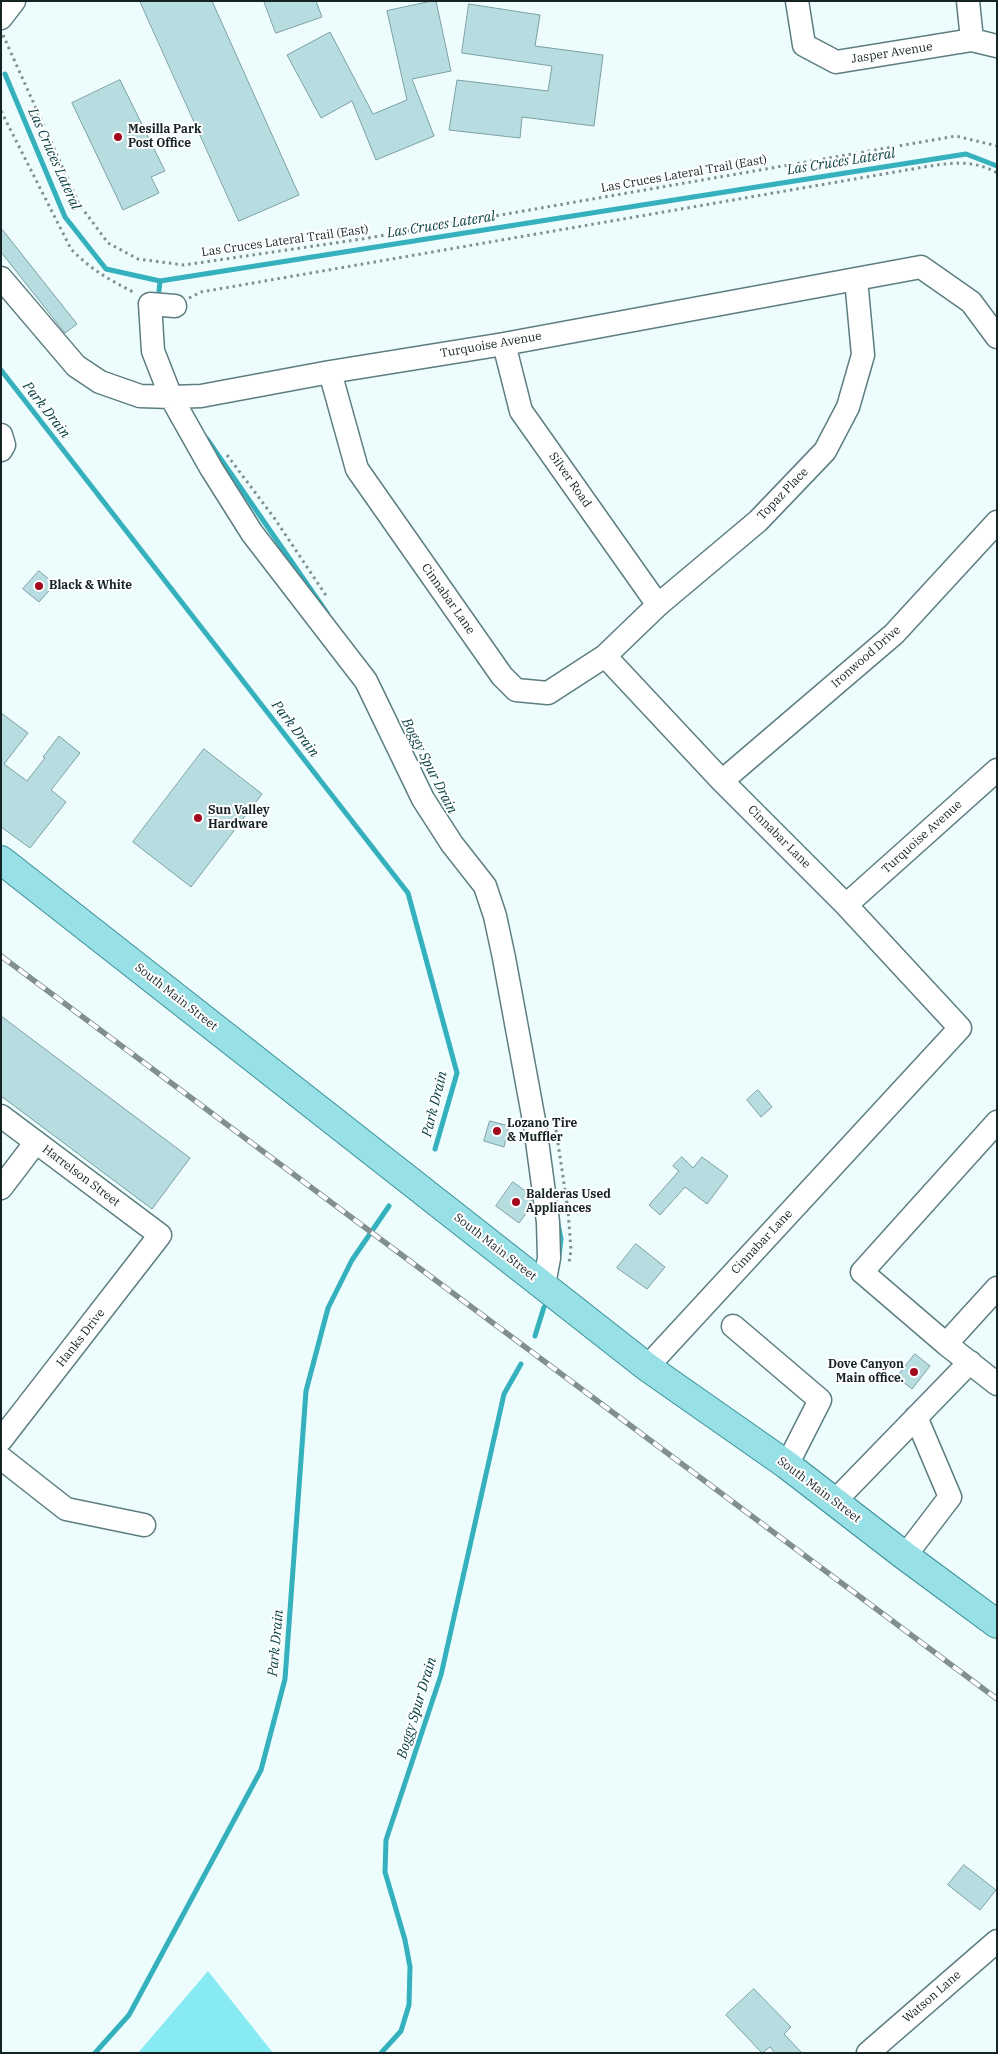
<!DOCTYPE html>
<html>
<head>
<meta charset="utf-8">
<style>
  body { margin:0 }
  #map { position:relative; width:998px; height:2054px; overflow:hidden; background:#edfcfd; font-family:"IBM Plex Serif",serif }
  canvas { display:block }
  .frame { position:absolute; inset:0; border:2px solid #152325; pointer-events:none }
</style>
</head>
<body>
<div id="map">
<canvas width="998" height="2054"></canvas>
<div class="frame"></div>
</div>
<script>
const context = document.querySelector('canvas').getContext('2d');
context.lineJoin = 'round';
function fill(path, color) { context.fillStyle = color; context.fill(path, 'evenodd'); }
function stroke(path, color, width, dash) { context.strokeStyle = color; context.lineWidth = width; context.lineCap = dash ? 'butt' : 'round'; context.setLineDash(dash || []); context.stroke(path); }
function label(font, color, halo, rows, align = 'center') {
  context.font = font + ' "IBM Plex Serif",serif'; context.lineWidth = 4; context.setLineDash([]); context.textBaseline = 'middle'; context.strokeStyle = halo; context.fillStyle = color; for (const [text, x, y, turn = 0] of rows) {
    context.save(); context.translate(x, y); context.rotate((+turn || 0) * Math.PI / 180); context.textAlign = isNaN(turn) ? turn : align; if (halo) context.strokeText(text, 0, 0); context.fillText(text, 0, 0); context.restore();
  }
}
fill(new Path2D(`
  M 208,1971 L 273,2053 L 138,2053 Z`), '#88eaf3');
stroke(new Path2D(`
  M 5,74 L 65,217 L 106,269 L 160,281 L 966,154 L 997,166
  M 159,291 L 160,281
  M 1,370 L 408,893 L 457,1073 L 435,1149
  M 207,439 L 327,613
  M 558,1224 L 561,1239 L 559,1256
  M 535,1336 L 544,1307
  M 95,2053 L 129,2015 L 261,1770 L 285,1679 L 306,1391 L 328,1308 L 352,1260 L 389,1206
  M 381,2053 L 401,2031 L 409,2005 L 410,1967 L 405,1940 L 385,1872 L 386,1840 L 441,1675 L 504,1394 L 521,1364`), '#34b1bc', 5);
const building = new Path2D(`
  M 140,1 L 212,1 L 299,195 L 239,221 Z
  M 264,1 L 316,1 L 322,17 L 276,33 Z
  M 432,1 L 436,1 L 451,71 L 412,79 L 434,136 L 376,160 L 352,101 L 321,118 L 287,55 L 330,32 L 373,114 L 407,100 L 387,11 Z
  M 469,4 L 540,15 L 535,46 L 603,55 L 594,126 L 522,117 L 520,138 L 449,130 L 457,80 L 548,91 L 552,66 L 462,53 Z
  M 120,80 L 165,171 L 151,177 L 159,193 L 123,210 L 72,103 Z
  M 1,228 L 77,324 L 65,333 L 1,252 Z
  M 39,571 L 55,584 L 39,602 L 23,589 Z
  M 1,713 L 28,733 L 4,764 L 27,781 L 45,758 L 43,757 L 59,736 L 80,753 L 51,790 L 66,802 L 30,848 L 1,827 Z
  M 204,749 L 262,794 L 191,887 L 133,842 Z
  M 1,1016 L 190,1158 L 152,1209 L 1,1096 Z
  M 758,1090 L 772,1107 L 761,1117 L 747,1100 Z
  M 490,1121 L 509,1126 L 504,1147 L 484,1141 Z
  M 682,1157 L 693,1168 L 702,1157 L 728,1176 L 707,1204 L 685,1187 L 660,1215 L 649,1205 L 679,1171 L 673,1166 Z
  M 513,1182 L 531,1195 L 532,1205 L 519,1223 L 496,1206 Z
  M 636,1244 L 665,1267 L 647,1289 L 617,1268 Z
  M 915,1354 L 930,1366 L 912,1389 L 897,1377 Z
  M 964,1865 L 996,1890 L 980,1910 L 948,1885 Z
  M 754,1989 L 791,2027 L 784,2034 L 802,2053 L 775,2053 L 770,2047 L 762,2053 L 726,2015 Z`);
fill(building, '#b8dde0');
stroke(building, '#7ca0a3', 1);
const minor = new Path2D(`
  M 797,1 L 804,45 L 836,62 L 972,40 L 997,46
  M 968,1 L 972,40
  M 1,18 L 14,1
  M 1,278 L 76,366 L 100,382 L 140,396 L 171,397 L 201,396 L 330,372 L 504,344 L 921,267 L 971,302 L 997,337
  M 175,306 L 150,304 L 153,351 L 171,397 L 211,468 L 252,533 L 366,681 L 423,799 L 452,844 L 485,886 L 495,916 L 504,958 L 535,1126 L 548,1222 L 549,1258 L 544,1285
  M 504,344 L 521,411 L 658,605
  M 330,372 L 357,469 L 502,676 L 516,690 L 548,693 L 605,656 L 658,605 L 758,521 L 825,451 L 848,407 L 863,355 L 856,279
  M 1,435 L 4,445 L 1,450
  M 605,656 L 722,781 L 846,905 L 960,1028 L 647,1367
  M 722,781 L 894,634 L 997,522
  M 846,905 L 997,770
  M 1,1116 L 160,1235 L 1,1440
  M 997,1122 L 862,1272 L 946,1344 L 997,1384
  M 1,1188 L 36,1142
  M 733,1326 L 820,1400 L 787,1465
  M 946,1344 L 997,1288
  M 1,1458 L 66,1509 L 144,1525
  M 835,1501 L 970,1362
  M 905,1556 L 950,1497 L 916,1417
  M 868,2053 L 997,1941`);
const major = new Path2D(`
  M 1,860 L 647,1367 L 787,1465 L 905,1556 L 997,1624`);
stroke(minor, '#5c7e81', 25);
stroke(major, '#3c9098', 30);
stroke(new Path2D(`
  M 3,35 L 79,204 L 108,243 L 138,259 L 184,265 L 362,239 L 956,136 L 997,146
  M 1,111 L 71,249 C 91,270 110,280 135,293
  M 189,298 L 201,292 L 924,167 C 948,163 974,159 997,173
  M 227,455 L 275,519 L 327,597
  M 556,1130 L 568,1210 L 571,1250 L 569,1263`), '#818f91', 3, [2.5, 4]);
stroke(minor, '#fff', 22);
stroke(major, '#97e0e6', 28);
const rail = new Path2D(`
  M 1,956 L 997,1699`);
stroke(rail, '#818f91', 5.5);
stroke(rail, '#fff', 4, [11]);
for (const [x, y, r, color] of [
  [118,137,5,"#a3071e"],
  [39,586,5,"#a3071e"],
  [198,818,5,"#a3071e"],
  [497,1131,5,"#a3071e"],
  [516,1202,5,"#a3071e"],
  [914,1372,5,"#a3071e"]
]) { const dot = new Path2D(); dot.arc(x, y, r, 0, 2 * Math.PI); context.fillStyle = color; context.fill(dot); stroke(dot, '#fff', 2); }
label('12px', '#152325', '#fff', [
  ["Jasper Avenue",892,53,-9],
  ["Las Cruces Lateral Trail (East)",684,174,-10],
  ["Las Cruces Lateral Trail (East)",285,241,-8],
  ["Turquoise Avenue",491,345,-10],
  ["Silver Road",570,480,55],
  ["Topaz Place",783,494,-46],
  ["Cinnabar Lane",448,599,55],
  ["Ironwood Drive",866,657,-41],
  ["Cinnabar Lane",779,837,45],
  ["Turquoise Avenue",922,837,-42],
  ["South Main Street",176,997,38],
  ["Harrelson Street",81,1176,37],
  ["Cinnabar Lane",762,1242,-47],
  ["South Main Street",495,1247,38],
  ["Hanks Drive",81,1338,-52],
  ["South Main Street",819,1490,37],
  ["Watson Lane",932,1997,-41]
]);
label('bold 12px', '#152325', '#fff', [
  ["Mesilla Park",128,130],
  ["Post Office",128,144],
  ["Black & White",49,586],
  ["Sun Valley",208,811],
  ["Hardware",208,825],
  ["Lozano Tire",507,1124],
  ["& Muffler",507,1138],
  ["Balderas Used",526,1195],
  ["Appliances",526,1209],
  ["Dove Canyon",904,1365,"right"],
  ["Main office.",904,1379,"right"]
], 'left');
label('italic 14px', '#084045', '#fff', [
  ["Las Cruces Lateral",54,159,66],
  ["Las Cruces Lateral",841,162,-9],
  ["Las Cruces Lateral",441,225,-9],
  ["Park Drain",46,410,52],
  ["Park Drain",295,729,52],
  ["Boggy Spur Drain",429,766,63],
  ["Park Drain",435,1104,-76],
  ["Park Drain",276,1643,-85],
  ["Boggy Spur Drain",417,1708,-73]
]);
</script>
</body>
</html>
